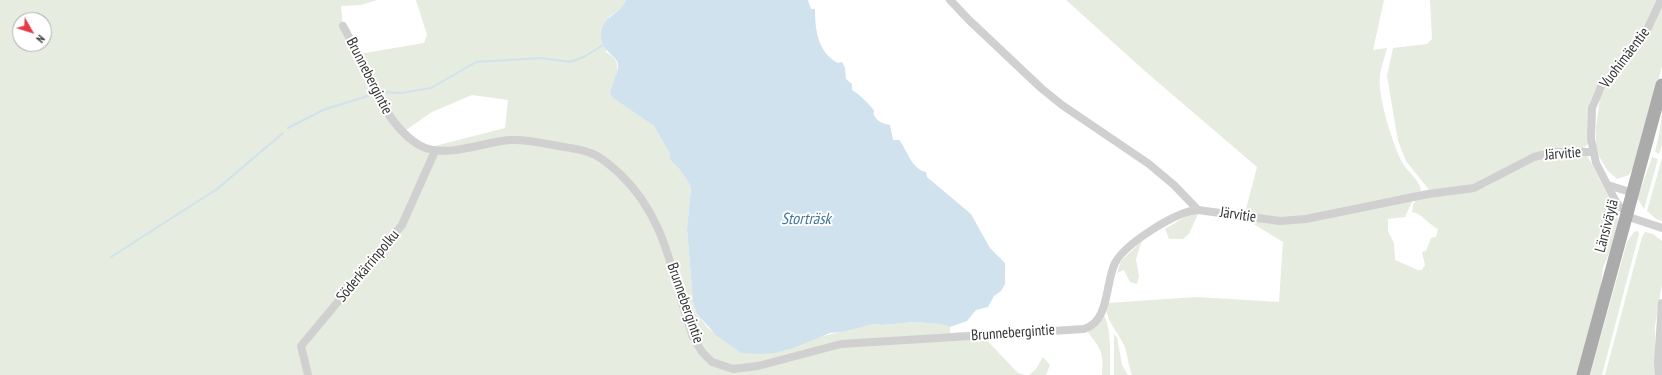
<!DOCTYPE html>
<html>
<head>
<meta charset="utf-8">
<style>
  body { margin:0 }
  #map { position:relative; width:1662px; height:375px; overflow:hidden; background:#fff; font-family:"PT Sans Narrow",sans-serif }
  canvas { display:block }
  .north { position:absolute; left:12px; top:12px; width:40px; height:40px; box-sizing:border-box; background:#fff; border:1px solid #adadad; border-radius:50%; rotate:129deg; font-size:11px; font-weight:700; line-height:16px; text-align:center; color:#333 }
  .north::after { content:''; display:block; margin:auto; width:14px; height:18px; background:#e63946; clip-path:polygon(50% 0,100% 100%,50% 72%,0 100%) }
</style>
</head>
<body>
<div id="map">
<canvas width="1662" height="375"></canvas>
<div class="north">N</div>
</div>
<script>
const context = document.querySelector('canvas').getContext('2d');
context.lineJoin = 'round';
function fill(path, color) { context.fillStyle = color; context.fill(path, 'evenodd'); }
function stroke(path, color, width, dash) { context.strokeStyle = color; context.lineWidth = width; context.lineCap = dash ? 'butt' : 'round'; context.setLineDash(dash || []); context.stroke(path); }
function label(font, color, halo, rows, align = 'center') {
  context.font = font + ' "PT Sans Narrow",sans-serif'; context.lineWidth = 4; context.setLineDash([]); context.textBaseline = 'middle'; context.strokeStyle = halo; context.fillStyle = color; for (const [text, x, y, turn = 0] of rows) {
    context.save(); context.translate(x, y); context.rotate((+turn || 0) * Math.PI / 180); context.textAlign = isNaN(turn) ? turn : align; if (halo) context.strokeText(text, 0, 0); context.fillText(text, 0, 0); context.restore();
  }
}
fill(new Path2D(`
  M 0,0 L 377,0 L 361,5 L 341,6 L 343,26 L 359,54 L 424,43 L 427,35 L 416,0 L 626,0 L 624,6 L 609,17 L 606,52 C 625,62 616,75 610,91 L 613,97 L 654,126 L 670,154 L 669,159 C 678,167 686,176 691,188 L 687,229 L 693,302 L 697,314 L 708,328 L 741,353 L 775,353 L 819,337 L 874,324 L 882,325 L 914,322 L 941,324 L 950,327 L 950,333 L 978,331 L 1018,373 L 1025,375 L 0,375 ZM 20,20 L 44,20 L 44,44 L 20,44 ZM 472,95 L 508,100 L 505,128 L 435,146 L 421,146 L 406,130 L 432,112 Z
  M 1066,0 L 1384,0 L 1373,50 L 1387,48 C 1385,57 1381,66 1380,76 C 1377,95 1393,145 1402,162 C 1407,172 1419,179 1421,190 L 1418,194 L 1289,219 L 1245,213 L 1257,167 L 1146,72 Z
  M 1430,0 L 1658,0 L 1646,24 L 1596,89 L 1589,104 L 1589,143 L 1583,149 L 1552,150 L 1472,186 L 1430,191 L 1406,161 L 1398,141 L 1387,76 L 1393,48 L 1427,44 L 1432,39 Z
  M 1662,5 L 1662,66 L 1637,161 L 1629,175 L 1617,179 L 1607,170 L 1599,156 L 1596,146 L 1596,127 L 1600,98 L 1608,84 L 1655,22 Z
  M 1662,113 L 1662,144 L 1660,152 L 1658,154 L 1655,151 L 1659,135 Z
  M 1556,154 L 1587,155 L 1618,215 L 1618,221 L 1612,246 L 1603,268 L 1599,298 L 1578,375 L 1132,375 C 1128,365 1128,355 1124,345 C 1118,331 1103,318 1107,303 L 1197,297 L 1279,302 L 1283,242 L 1244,218 L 1284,224 L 1414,198 L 1405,217 L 1388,219 L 1388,231 L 1394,243 L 1395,260 L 1418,270 L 1422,270 L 1425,265 L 1422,252 L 1426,251 L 1431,238 L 1436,237 L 1438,229 C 1428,224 1423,214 1412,212 L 1413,205 L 1417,198 L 1485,187 L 1533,160 Z
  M 1652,157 L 1658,159 L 1644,209 L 1638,200 L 1639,194 Z
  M 1662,158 L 1662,221 L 1656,219 L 1647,211 Z
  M 1190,214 L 1198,214 L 1189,234 L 1183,239 L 1169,239 L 1165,229 Z
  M 1638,231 L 1639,234 L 1602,375 L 1590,375 L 1627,242 L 1634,232 Z
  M 1645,232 L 1653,234 L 1662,241 L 1662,284 L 1655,326 L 1656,375 L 1605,375 L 1642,237 Z
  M 1142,241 L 1136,259 L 1139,277 L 1137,284 L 1130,282 L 1124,270 L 1117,273 L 1121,261 Z
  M 1103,314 C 1112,327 1110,358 1110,375 L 1102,375 C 1104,351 1101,350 1087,331 Z
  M 1114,334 L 1117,337 L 1122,365 L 1128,375 L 1114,375 Z
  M 1043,357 L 1050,365 L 1046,375 L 1029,375 L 1036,369 Z`), '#e6ecdf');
fill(new Path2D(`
  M 626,0 L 808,0 L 811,9 L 815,9 C 815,30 818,53 838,63 L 842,62 L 845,68 L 846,79 L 852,84 L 852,90 C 859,94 868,103 873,109 C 876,113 872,111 874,115 C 877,122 884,124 890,125 L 893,140 L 899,140 C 907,149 911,169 926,172 L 927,177 L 971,214 L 990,248 L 1005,263 L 1005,284 L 1001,291 L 994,296 L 988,307 L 976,310 L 967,321 L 950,327 L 941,324 L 914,322 L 882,325 L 874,324 L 842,332 L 830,333 L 793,348 L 775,353 L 761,354 L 741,353 L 716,335 L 697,314 L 693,302 L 687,229 L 691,188 C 686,176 678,167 669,159 L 670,154 L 654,126 L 612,97 L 610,91 C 612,86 617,73 618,68 C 621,56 600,53 601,34 C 602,16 621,14 626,0 Z`), '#cfe2ee');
stroke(new Path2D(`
  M 382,92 L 401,93 L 431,88 L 476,62 L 541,58 L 570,62 L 584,57 L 603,45
  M 288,128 L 323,110 L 374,94
  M 111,257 L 217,189 L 283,133`), '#cfe2ee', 2);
stroke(new Path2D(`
  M 950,0 L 969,20 L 1041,88 L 1062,105 L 1149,164 L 1174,185 L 1198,210
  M 343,26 C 365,63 382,125 421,146 C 446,159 483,142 510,140 C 526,139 543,143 558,146 C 570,148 582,149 593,154 C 603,158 612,167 620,174 C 668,219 672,279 693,337 L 702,352 L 712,362 L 733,369 L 758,366 L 841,344 L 1084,329 C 1110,321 1105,283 1115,263 C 1125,244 1176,211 1198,210 L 1280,221 L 1306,219 L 1428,194 L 1474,188 L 1534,157 L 1554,152 L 1593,152
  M 1608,185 L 1633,193
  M 1628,212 L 1620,207 L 1615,200 L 1596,163 L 1591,139 L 1592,108 L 1601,87 L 1647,30 L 1661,0
  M 1626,216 L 1662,228
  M 308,375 L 301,346 L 402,225 L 435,151
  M 1659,375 L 1658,363 L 1662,303`), '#d0d0d0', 8);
stroke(new Path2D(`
  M 1583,375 L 1662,85`), '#ababab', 13);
label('15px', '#333', '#fff', [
  ["Vuohimäentie",1625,58,-53],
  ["Brunnebergintie",369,76,63],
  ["Järvitie",1563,154,-5],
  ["Järvitie",1238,215,8],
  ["Länsiväylä",1607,226,-75],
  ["Söderkärrinpolku",368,266,-50],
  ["Brunnebergintie",685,303,71],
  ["Brunnebergintie",1013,333,-4]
]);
label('italic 16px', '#3f7597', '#fff', [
  ["Storträsk",806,219]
]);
</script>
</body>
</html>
